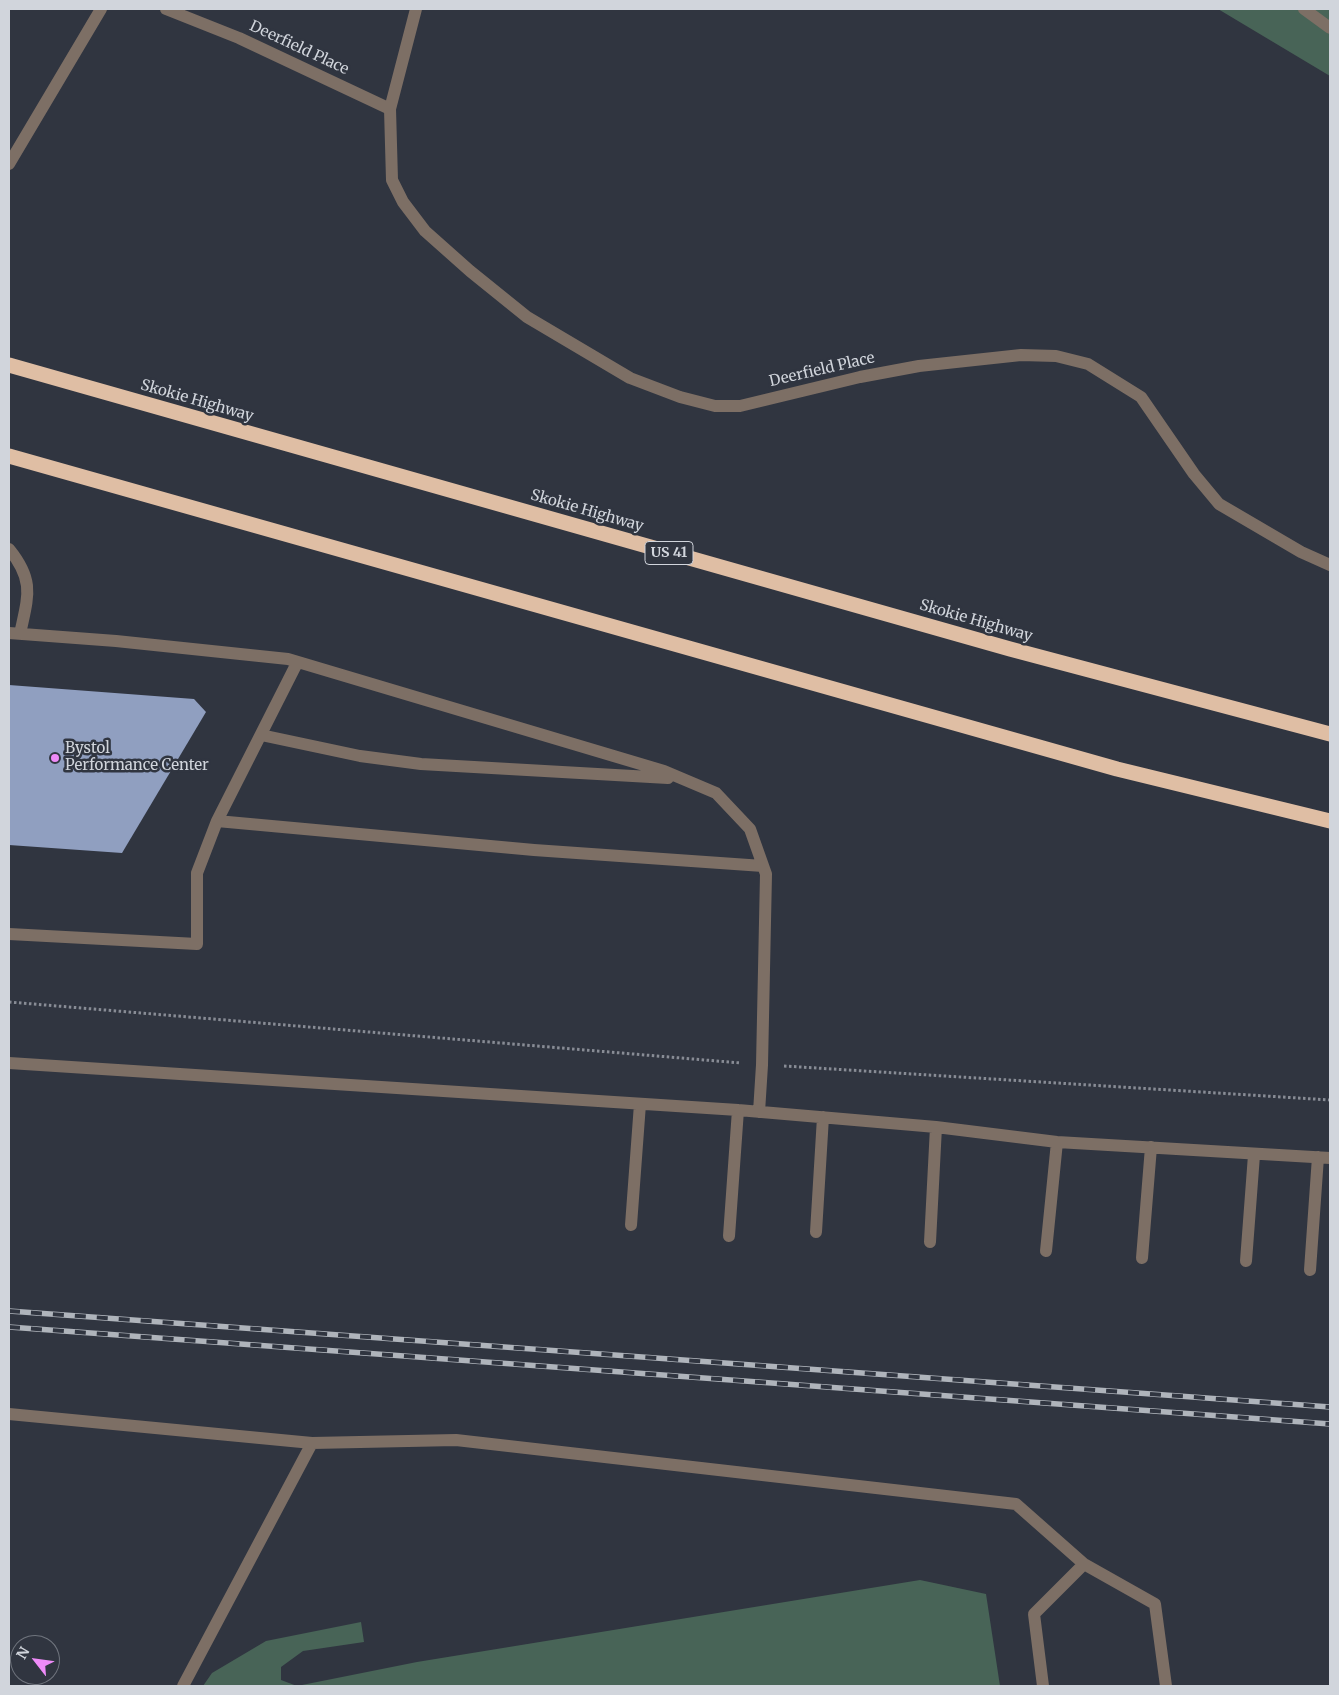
<!DOCTYPE html>
<html>
<head>
<meta charset="utf-8">
<style>
  body { margin:0 }
  #map { position:relative; width:1339px; height:1695px; overflow:hidden; background:#303540; font-family:Merriweather,serif }
  canvas { display:block }
  .frame { position:absolute; inset:0; border:10px solid #d1d5dc; pointer-events:none }
  .north { position:absolute; left:10px; top:1635px; width:50px; height:50px; box-sizing:border-box; background:#303540; border:1px solid #70757e; border-radius:50%; rotate:300deg; font-size:14px; font-weight:700; line-height:20px; text-align:center; color:#d1d5dc }
  .north::after { content:''; display:block; margin:auto; width:18px; height:22px; background:#ee8bf8; clip-path:polygon(50% 0,100% 100%,50% 72%,0 100%) }
</style>
</head>
<body>
<div id="map">
<canvas width="1339" height="1695"></canvas>
<div class="frame"></div>
<div class="north">N</div>
</div>
<script>
const context = document.querySelector('canvas').getContext('2d');
context.lineJoin = 'round';
function fill(path, color) { context.fillStyle = color; context.fill(path, 'evenodd'); }
function stroke(path, color, width, dash) { context.strokeStyle = color; context.lineWidth = width; context.lineCap = dash ? 'butt' : 'round'; context.setLineDash(dash || []); context.stroke(path); }
function label(font, color, halo, rows, align = 'center') {
  context.font = font + ' Merriweather,serif'; context.lineWidth = 5; context.setLineDash([]); context.textBaseline = 'middle'; context.strokeStyle = halo; context.fillStyle = color; for (const [text, x, y, turn = 0] of rows) {
    context.save(); context.translate(x, y); context.rotate((+turn || 0) * Math.PI / 180); context.textAlign = isNaN(turn) ? turn : align; if (halo) context.strokeText(text, 0, 0); context.fillText(text, 0, 0); context.restore();
  }
}
fill(new Path2D(`
  M 1218,9 L 1330,9 L 1330,76 Z
  M 920,1580 L 986,1594 L 1000,1686 L 203,1686 L 212,1673 L 266,1641 L 361,1622 L 364,1642 L 303,1651 L 281,1667 L 281,1680 L 297,1686 L 417,1662 Z`), '#486457');
fill(new Path2D(`
  M 9,685 L 194,699 L 206,712 L 122,853 L 9,845 Z`), '#909fc0');
stroke(new Path2D(`
  M 9,1002 L 741,1063
  M 784,1066 L 1330,1100`), '#888c95', 3, [2.5, 2.5]);
stroke(new Path2D(`
  M 166,9 L 239,38 L 390,109
  M 416,9 L 390,109 L 392,180 L 403,202 L 425,231 L 470,271 L 527,317 L 630,378 L 680,397 L 715,406 L 740,406 L 860,377 L 919,366 L 1021,355 L 1056,356 L 1088,364 L 1141,397 L 1194,474 L 1219,504 L 1301,552 L 1330,565
  M 1304,9 L 1330,28
  M 9,164 L 101,9
  M 9,549 C 35,581 28,596 20,634
  M 9,633 L 116,641 L 288,659 L 664,771 L 716,793 L 750,829 L 766,874 L 762,1065 L 759,1112
  M 297,663 L 217,821 L 534,850 L 763,866
  M 261,735 L 360,756 L 421,764 L 668,778
  M 9,934 L 197,944 L 197,873 L 217,821
  M 9,1063 L 738,1110 L 936,1127 L 1057,1142 L 1330,1158
  M 631,1225 L 640,1104
  M 816,1232 L 823,1117
  M 729,1236 L 738,1110
  M 930,1242 L 936,1127
  M 1046,1251 L 1057,1142
  M 1142,1258 L 1151,1147
  M 1246,1261 L 1254,1155
  M 1310,1270 L 1318,1157
  M 9,1414 L 312,1443
  M 183,1686 L 312,1443 L 456,1440 L 1016,1504 L 1084,1564 L 1155,1604 L 1166,1686
  M 1043,1686 L 1034,1614 L 1084,1564`), '#7d6f65', 12);
stroke(new Path2D(`
  M 9,365 L 1010,649 L 1330,734
  M 9,456 L 1117,769 L 1330,821`), '#dfbea4', 15);
const rail = new Path2D(`
  M 9,1311 L 1330,1407
  M 9,1327 L 1330,1424`);
stroke(rail, '#afb4bb', 5.5);
stroke(rail, '#303540', 4, [11]);
for (const [x, y, r, color] of [
  [55,758,5,"#ee8bf8"]
]) { const dot = new Path2D(); dot.arc(x, y, r, 0, 2 * Math.PI); context.fillStyle = color; context.fill(dot); stroke(dot, '#303540', 2); }
for (const [x, y, w] of [
  [669,553,48]
]) { const box = new Path2D(); box.roundRect(x - w / 2, y - 11.5, w, 23, 4); context.fillStyle = '#303540'; context.fill(box); stroke(box, '#d1d5dc', 1); }
label('bold 14px', '#d1d5dc', null, [
  ["US 41",669,553]
]);
label('15px', '#d1d5dc', '#303540', [
  ["Deerfield Place",299,48,25],
  ["Deerfield Place",822,370,-13],
  ["Skokie Highway",197,401,16],
  ["Skokie Highway",587,511,16],
  ["Skokie Highway",976,621,16]
]);
label('15px', '#d1d5dc', '#303540', [
  ["Bystol",65,749],
  ["Performance Center",65,766]
], 'left');
</script>
</body>
</html>
